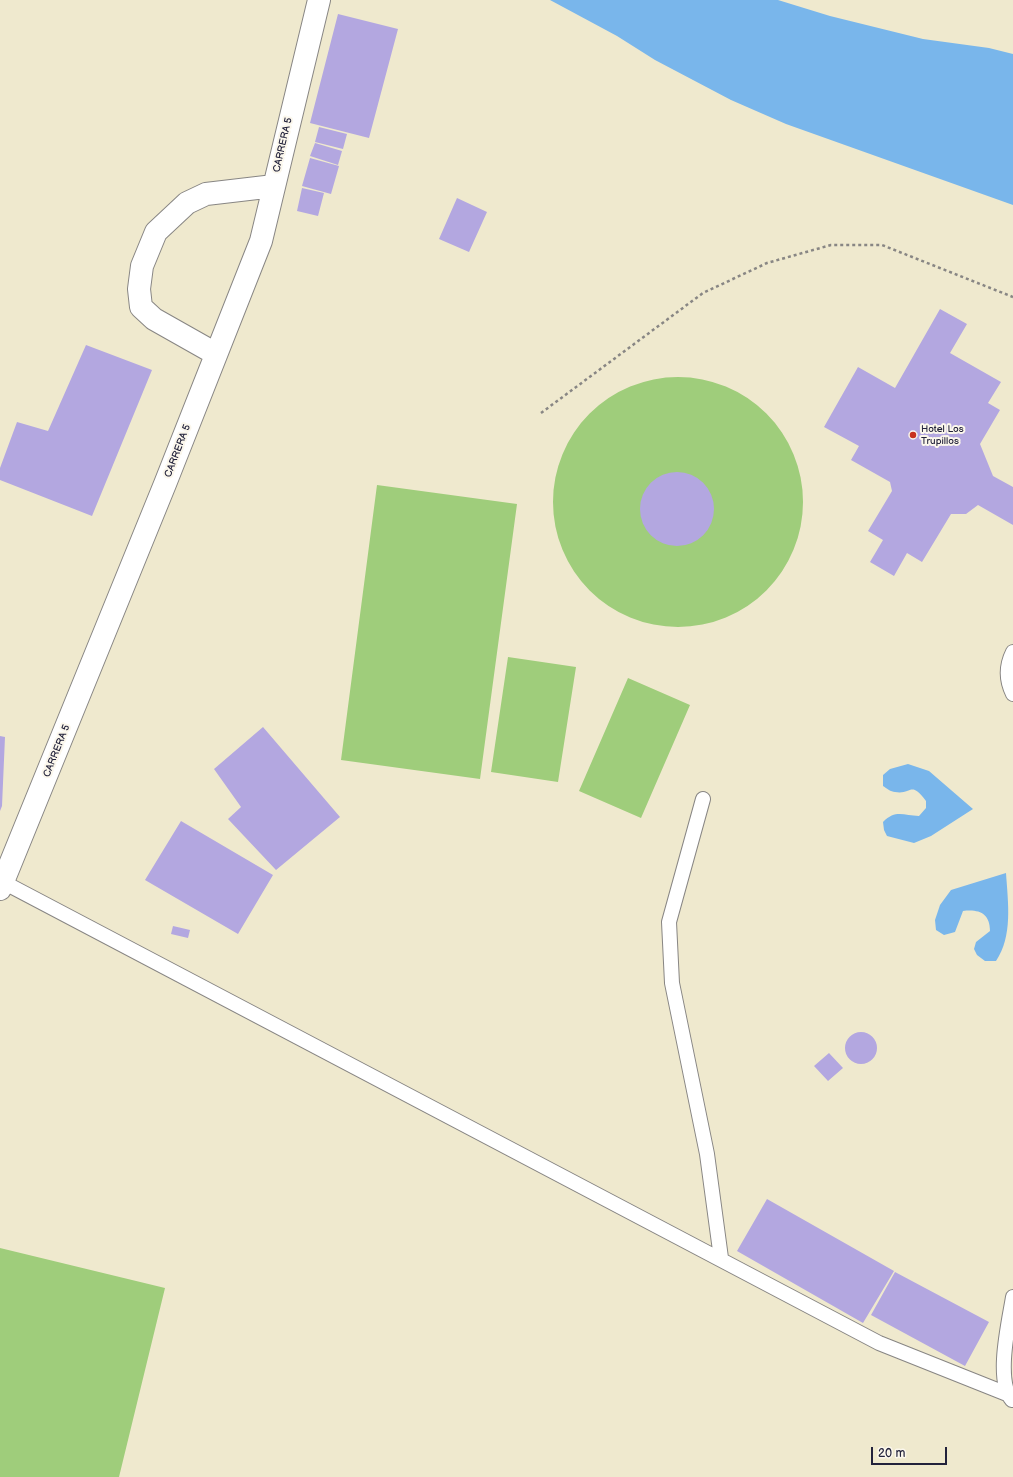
<!DOCTYPE html>
<html>
<head>
<meta charset="utf-8">
<style>
  body { margin:0 }
  #map { position:relative; width:1013px; height:1477px; overflow:hidden; background:#efe9ce; font-family:"Balsamiq Sans",sans-serif }
  canvas { display:block }
  .scale { position:absolute; left:871px; top:1447px; width:76px; height:18px; box-sizing:border-box; border:2px solid #22223b; border-top:0; padding-left:5px; font-size:12px; line-height:14px; white-space:nowrap; color:#22223b; -webkit-text-stroke:3px #fbf7ec; paint-order:stroke }
</style>
</head>
<body>
<div id="map">
<canvas width="1013" height="1477"></canvas>
<div class="scale">20 m</div>
</div>
<script>
const context = document.querySelector('canvas').getContext('2d');
context.lineJoin = 'round';
function fill(path, color) { context.fillStyle = color; context.fill(path, 'evenodd'); }
function stroke(path, color, width, dash) { context.strokeStyle = color; context.lineWidth = width; context.lineCap = dash ? 'butt' : 'round'; context.setLineDash(dash || []); context.stroke(path); }
function label(font, color, halo, rows, align = 'center') {
  context.font = font + ' "Balsamiq Sans",sans-serif'; context.lineWidth = 4; context.setLineDash([]); context.textBaseline = 'middle'; context.strokeStyle = halo; context.fillStyle = color; for (const [text, x, y, turn = 0] of rows) {
    context.save(); context.translate(x, y); context.rotate((+turn || 0) * Math.PI / 180); context.textAlign = isNaN(turn) ? turn : align; if (halo) context.strokeText(text, 0, 0); context.fillText(text, 0, 0); context.restore();
  }
}
fill(new Path2D(`
  M553 502a125 125 0 1 1 250 0a125 125 0 1 1-250 0Z
  M 377,485 L 517,504 L 480,779 L 341,760 Z
  M 508,657 L 576,667 L 558,782 L 491,772 Z
  M 628,678 L 690,705 L 641,818 L 579,791 Z
  M 0,1248 L 165,1288 L 119,1477 L 0,1477 Z`), '#9fcd7b');
fill(new Path2D(`
  M 550,0 L 778,0 L 830,16 L 923,39 L 989,48 L 1013,54 L 1013,205 L 786,124 L 731,100 L 655,60 L 617,36 Z
  M 908,764 L 929,771 L 973,809 L 931,836 L 914,843 L 887,836 L 884,830 L 883,822 C 896,809 904,816 919,816 L 926,808 L 926,801 C 910,780 912,795 895,792 C 891,792 886,788 883,786 L 883,775 L 890,769 Z
  M 1006,873 C 1008,903 1013,936 996,961 L 985,961 L 977,955 L 974,949 L 976,942 L 990,931 C 990,914 980,909 963,911 L 955,932 L 944,935 L 936,930 L 935,920 L 940,905 L 951,890 Z`), '#79b6eb');
fill(new Path2D(`
  M 338,14 L 398,29 L 369,138 L 310,123 Z
  M 319,127 L 347,134 L 343,149 L 315,142 Z
  M 315,143 L 342,151 L 338,165 L 310,156 Z
  M 310,158 L 339,166 L 331,194 L 302,186 Z
  M 302,188 L 324,193 L 318,216 L 297,211 Z
  M 457,198 L 487,212 L 469,252 L 439,239 Z
  M 940,309 L 967,324 L 950,353 L 1001,382 L 988,403 L 1000,410 L 980,444 L 993,476 L 1013,487 L 1013,525 L 978,505 L 966,514 L 951,514 L 922,562 L 907,553 L 894,576 L 870,562 L 883,540 L 868,531 L 892,491 L 890,482 L 851,460 L 859,446 L 824,427 L 858,367 L 895,388 Z
  M 86,345 L 152,370 L 92,516 L 0,480 L 0,468 L 17,422 L 48,431 Z
  M640 509a37 37 0 1 1 74 0a37 37 0 1 1-74 0Z
  M 263,727 L 340,817 L 276,870 L 228,819 L 241,807 L 214,769 Z
  M 0,736 L 5,737 L 2,806 L 0,811 Z
  M 181,821 L 273,875 L 238,934 L 145,880 Z
  M 173,926 L 190,930 L 188,938 L 171,934 Z
  M845 1048a16 16 0 1 1 32 0a16 16 0 1 1-32 0Z
  M 829,1053 L 843,1068 L 828,1081 L 814,1066 Z
  M 767,1199 L 894,1271 L 863,1323 L 737,1251 Z
  M 895,1272 L 989,1322 L 965,1366 L 871,1315 Z`), '#b3a7e0');
const service = new Path2D(`
  M 1013,652 C 1006,666 1006,680 1013,694
  M 703,799 L 669,922 L 672,983 L 707,1154 L 721,1258
  M 3,882 L 879,1343 L 1007,1394
  M 1012,1400 C 995,1380 1009,1322 1013,1297`);
const minor = new Path2D(`
  M 216,354 L 154,319 L 141,307 L 139,289 L 142,266 L 156,232 L 187,203 L 206,194 L 274,186
  M 0,889 L 165,484 L 261,241 L 319,0`);
stroke(service, '#888684', 16);
stroke(minor, '#888684', 24);
stroke(new Path2D(`
  M 541,413 L 703,293 L 767,263 L 831,245 L 882,245 L 1013,297`), '#888684', 2.5, [3, 3]);
stroke(service, '#fff', 14);
stroke(minor, '#fff', 22);
for (const [x, y, r, color] of [
  [913,435,4,"#c8321e"]
]) { const dot = new Path2D(); dot.arc(x, y, r, 0, 2 * Math.PI); context.fillStyle = color; context.fill(dot); stroke(dot, '#fbf7ec', 1.5); }
label('10px', '#22223b', '#fbf7ec', [
  ["CARRERA 5",283,145,-77],
  ["CARRERA 5",178,451,-69],
  ["CARRERA 5",57,751,-68]
]);
label('10px', '#22223b', '#fbf7ec', [
  ["Hotel Los",921,429],
  ["Trupillos",921,441]
], 'left');
</script>
</body>
</html>
